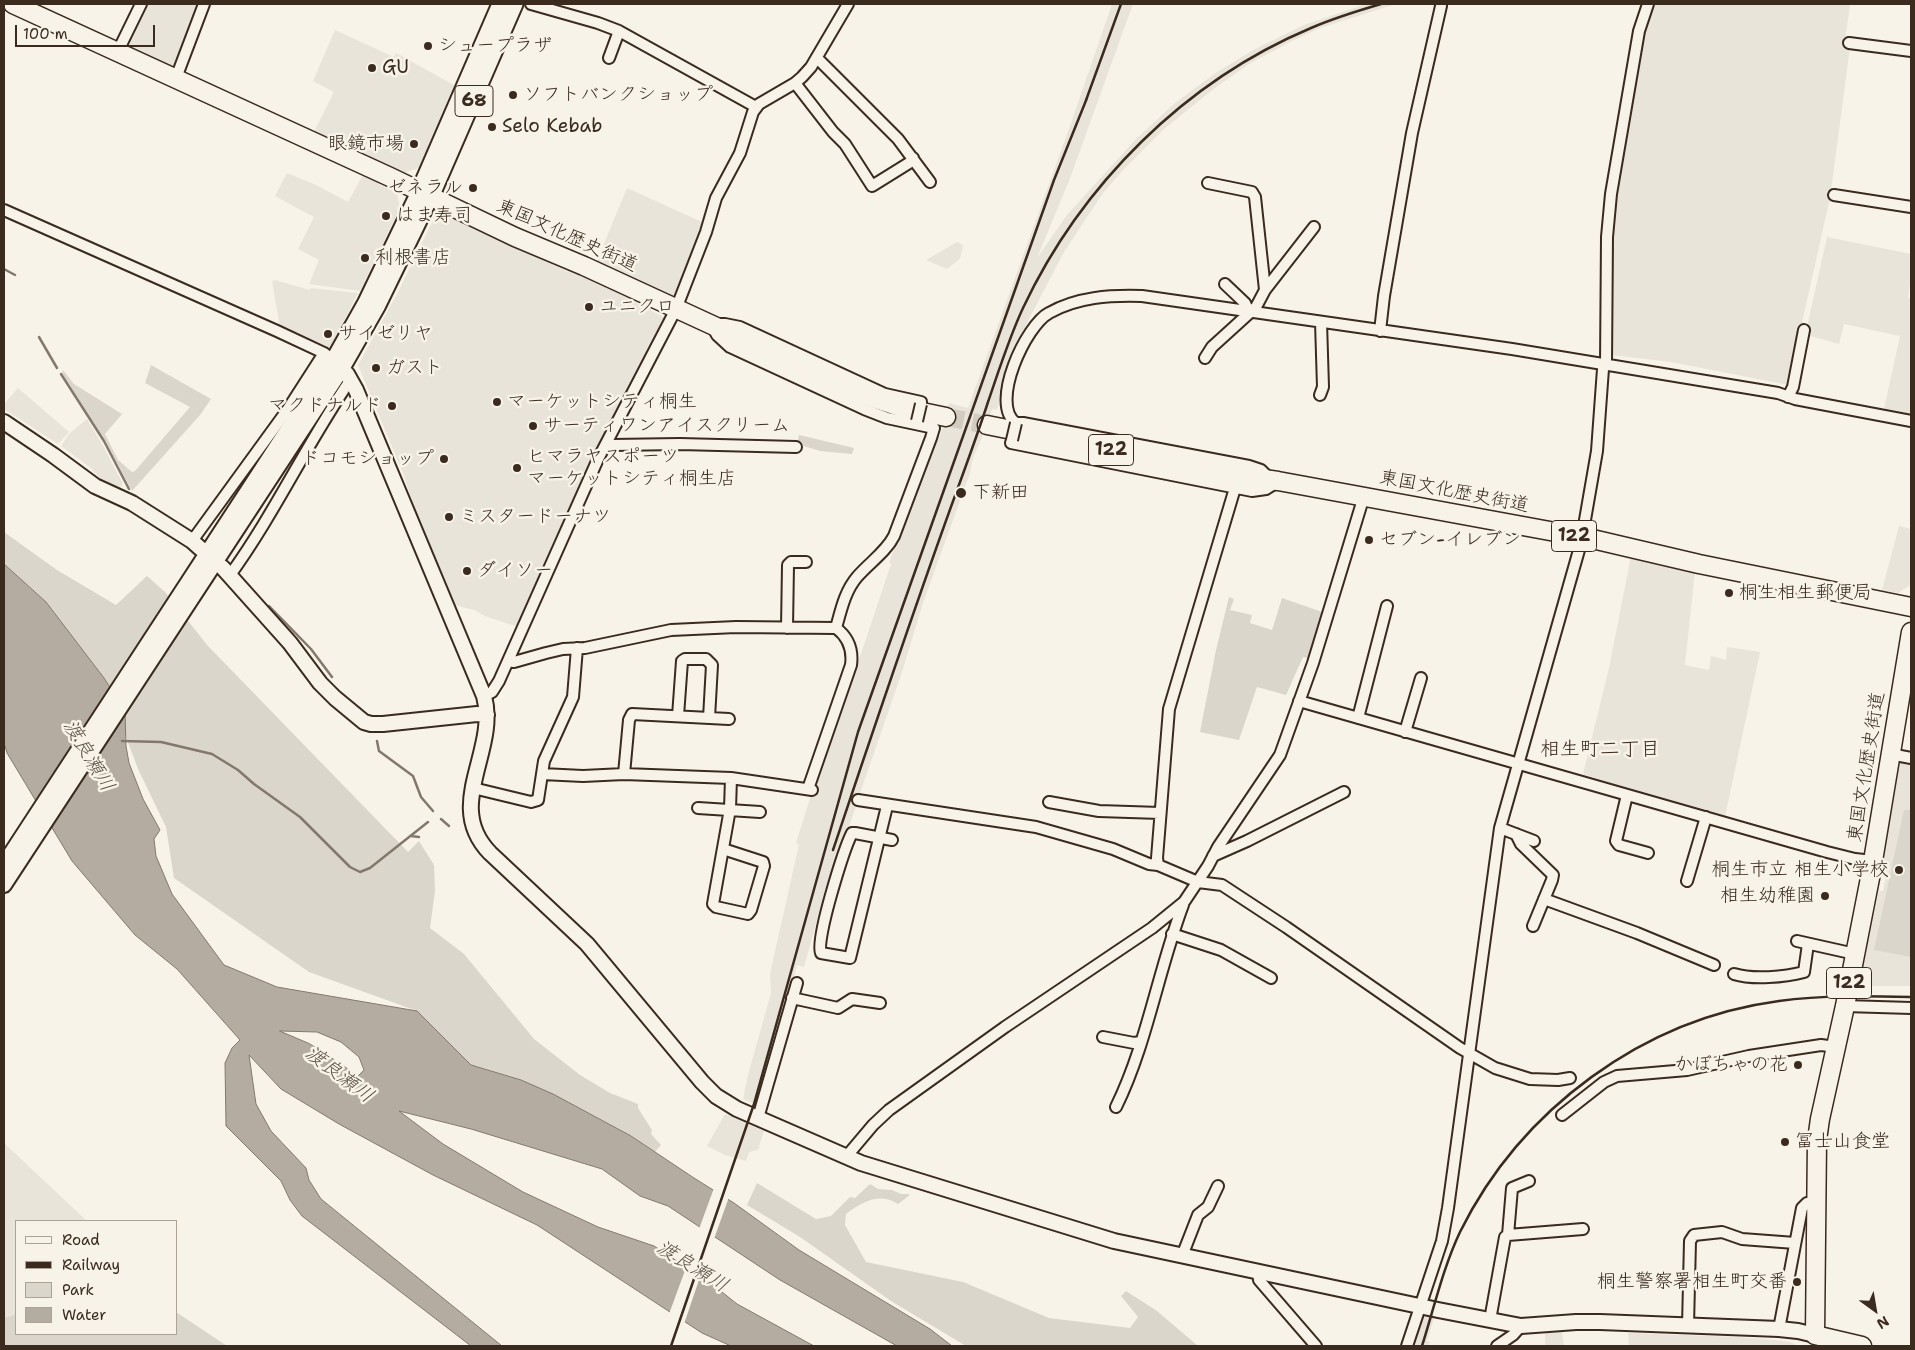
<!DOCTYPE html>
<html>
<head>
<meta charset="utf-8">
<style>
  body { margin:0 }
  #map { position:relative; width:1915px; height:1350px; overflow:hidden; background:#f7f3e8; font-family:"Shantell Sans",sans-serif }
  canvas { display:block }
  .frame { position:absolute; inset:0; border:5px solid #3b2a1e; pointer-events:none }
  .legend { position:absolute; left:15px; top:1220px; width:162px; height:115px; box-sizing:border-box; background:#f7f3e8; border:1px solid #aca397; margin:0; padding:6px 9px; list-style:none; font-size:15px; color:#3b2a1e }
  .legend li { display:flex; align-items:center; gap:10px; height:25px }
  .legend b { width:25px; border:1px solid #aca397 }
  .north { position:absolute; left:1850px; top:1285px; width:50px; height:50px; -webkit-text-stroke:4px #f7f3e8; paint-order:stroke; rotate:148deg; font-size:14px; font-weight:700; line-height:20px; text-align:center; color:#3b2a1e }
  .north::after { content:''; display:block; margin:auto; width:18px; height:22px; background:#3b2a1e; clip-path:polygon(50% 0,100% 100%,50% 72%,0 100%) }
  .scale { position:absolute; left:15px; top:25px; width:140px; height:22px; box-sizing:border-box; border:2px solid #3b2a1e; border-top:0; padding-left:6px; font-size:15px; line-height:18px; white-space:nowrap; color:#3b2a1e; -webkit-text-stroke:4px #f7f3e8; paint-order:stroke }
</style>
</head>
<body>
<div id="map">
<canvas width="1915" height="1350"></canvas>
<div class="frame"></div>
<ul class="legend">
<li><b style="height:6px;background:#f7f3e8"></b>Road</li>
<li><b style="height:6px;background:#3b2a1e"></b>Railway</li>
<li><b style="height:14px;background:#dbd6cb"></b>Park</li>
<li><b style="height:14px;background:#b4aca0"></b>Water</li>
</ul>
<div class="north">N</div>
<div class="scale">100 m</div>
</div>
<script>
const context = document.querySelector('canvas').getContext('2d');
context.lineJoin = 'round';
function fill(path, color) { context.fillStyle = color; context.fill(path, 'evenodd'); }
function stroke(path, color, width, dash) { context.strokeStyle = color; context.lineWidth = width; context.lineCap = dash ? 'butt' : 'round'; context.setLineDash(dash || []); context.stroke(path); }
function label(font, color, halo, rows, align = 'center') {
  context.font = font + ' "Shantell Sans","Klee One",sans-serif'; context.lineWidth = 5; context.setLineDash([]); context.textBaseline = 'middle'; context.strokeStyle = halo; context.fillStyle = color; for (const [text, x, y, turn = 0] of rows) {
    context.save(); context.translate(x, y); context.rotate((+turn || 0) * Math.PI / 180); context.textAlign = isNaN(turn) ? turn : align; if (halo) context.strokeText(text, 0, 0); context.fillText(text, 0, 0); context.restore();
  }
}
fill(new Path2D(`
  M 144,4 L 200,4 L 176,67 L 173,69 L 123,45 Z
  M 1112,4 L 1133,4 L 1069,181 L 1037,258 L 1067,215 L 1136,139 L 1175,103 L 1217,72 L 1255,49 L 1304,25 L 1366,4 L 1396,4 L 1320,28 L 1290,42 L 1249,64 L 1215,88 L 1164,129 L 1124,169 L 1103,193 L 1064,252 L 1030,317 L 1013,356 L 997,410 L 992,409 L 984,433 L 973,458 L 970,473 L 923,603 L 902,672 L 859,796 L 855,796 L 853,803 L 857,804 L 824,895 L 804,967 L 797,965 L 757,1105 L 743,1099 L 749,1071 L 771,993 L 770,974 L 799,844 L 796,843 L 811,795 L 815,794 L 817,788 L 814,786 L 863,648 L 891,564 L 889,563 L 907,513 L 936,437 L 940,436 L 949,403 L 968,408 L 1070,126 Z
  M 1653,4 L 1848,4 L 1850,6 L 1844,46 L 1850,47 L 1830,198 L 1788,385 L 1671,362 L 1611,355 L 1609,243 L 1641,43 Z
  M 335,30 L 394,57 L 396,53 L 454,85 L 419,168 L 406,172 L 404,176 L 313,134 L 334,92 L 313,81 Z
  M 287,173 L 316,185 L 348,202 L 364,173 L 380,180 L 378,184 L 397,193 L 400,208 L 360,291 L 309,284 L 319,260 L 298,249 L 314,217 L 275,196 Z
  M 627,188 L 702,222 L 705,226 L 675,297 L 672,299 L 596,263 Z
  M 446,215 L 568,272 L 570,268 L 652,307 L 651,311 L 666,318 L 589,465 L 518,627 L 485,616 L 474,610 L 454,605 L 424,537 L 403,473 L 358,365 L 398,292 L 433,220 Z
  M 1827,237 L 1911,254 L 1911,278 L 1908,298 L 1911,299 L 1911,415 L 1884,409 L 1900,336 L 1844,324 L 1839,344 L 1810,336 L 1807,327 Z
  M 957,242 L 963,245 L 960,259 L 947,269 L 926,260 Z
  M 275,280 L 310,290 L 310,288 L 358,293 L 330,349 L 280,327 L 272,281 Z
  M 18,388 L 69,432 L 58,444 L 4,409 L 4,404 Z
  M 87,419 L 101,442 L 123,484 L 118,491 L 104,483 L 91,468 L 61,446 L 69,434 Z
  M 1899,526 L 1911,529 L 1911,582 L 1910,585 L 1898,593 L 1882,590 Z
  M 1631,556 L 1695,571 L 1685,665 L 1709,670 L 1711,656 L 1726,660 L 1727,647 L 1760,652 L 1725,817 L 1624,788 L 1583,774 L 1609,668 Z
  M 1898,759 L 1911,762 L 1911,986 L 1862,986 L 1862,971 L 1879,891 L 1883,891 L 1888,866 L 1883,856 Z
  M 725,1114 L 764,1131 L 758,1150 L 749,1152 L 746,1161 L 725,1155 L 707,1146 Z
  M 4,1143 L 87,1221 L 16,1221 L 16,1314 L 4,1318 Z
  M 1426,1316 L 1434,1318 L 1427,1341 L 1430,1342 L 1429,1346 L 1410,1346 L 1418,1319 Z
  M 1562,1331 L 1564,1346 L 1545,1346 L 1545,1333 Z
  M 1628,1333 L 1738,1337 L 1784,1341 L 1793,1343 L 1796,1346 L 1629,1346 Z`), '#e9e4d9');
fill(new Path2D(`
  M 151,365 L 211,399 L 200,415 L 132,491 L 105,440 L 62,373 L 63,370 L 74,384 L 122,414 L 105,434 L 118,460 L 132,472 L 135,471 L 190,407 L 145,383 Z
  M 799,435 L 854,448 L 852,454 L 820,451 L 797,444 Z
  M 4,532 L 57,570 L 116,605 L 147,576 L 165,592 L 208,646 L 408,852 L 419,841 L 434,865 L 435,891 L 430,928 L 464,954 L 534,1039 L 580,1075 L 610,1093 L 638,1104 L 638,1108 L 652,1130 L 651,1134 L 661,1145 L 655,1152 L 631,1136 L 521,1080 L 471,1065 L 417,1011 L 309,972 L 174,878 L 166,827 L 138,769 L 104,678 L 46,602 L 4,564 Z
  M 1229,597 L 1234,599 L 1230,610 L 1252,615 L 1250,623 L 1272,630 L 1282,598 L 1325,613 L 1311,659 L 1303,657 L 1286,695 L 1257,687 L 1239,740 L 1200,732 L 1216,650 Z
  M 1904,810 L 1911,810 L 1911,957 L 1874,950 Z
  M 757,1183 L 816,1219 L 831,1216 L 850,1197 L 855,1198 L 870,1184 L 878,1189 L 892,1190 L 901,1194 L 908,1194 L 910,1195 L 898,1204 C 879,1192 862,1202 846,1214 L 845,1225 L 866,1262 L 963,1282 L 1049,1318 L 1130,1328 L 1138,1317 L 1121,1296 L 1126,1291 L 1157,1311 L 1198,1346 L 966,1346 L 891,1301 L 800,1237 L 747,1205 Z
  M 176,1312 L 227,1346 L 4,1346 L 4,1318 L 16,1314 L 16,1334 L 176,1334 Z`), '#dbd6cb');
const water = new Path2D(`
  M 4,564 L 46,602 L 104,678 L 125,711 L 126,746 L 129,763 L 143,799 L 160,830 L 154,839 L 156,856 L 172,894 L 224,965 L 277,987 L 417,1011 L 471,1065 L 521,1080 L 553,1094 L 631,1136 L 694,1178 L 734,1203 L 799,1250 L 930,1329 L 952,1346 L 897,1346 L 780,1280 L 668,1206 L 640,1196 L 602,1169 L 471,1129 L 399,1111 L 443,1144 L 523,1192 L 598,1227 L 654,1246 L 712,1284 L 737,1304 L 814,1346 L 731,1346 L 702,1333 L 537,1225 L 433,1175 L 339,1124 L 281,1089 L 249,1055 L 256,1104 L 271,1131 L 306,1168 L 309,1180 L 321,1199 L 502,1346 L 471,1346 L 302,1216 L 290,1200 L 281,1181 L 226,1126 L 225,1063 L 232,1048 L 240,1040 L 177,969 L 135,935 L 72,861 L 7,753 L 4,743 ZM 280,1031 L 317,1032 L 341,1042 L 359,1057 L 364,1070 L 357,1077 L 344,1066 L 310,1044 Z`);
fill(water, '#b4aca0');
stroke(water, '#84786c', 1);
fill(new Path2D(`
  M 714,1188 L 729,1197 L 714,1239 L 699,1229 Z
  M 687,1265 L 701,1274 L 684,1324 L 669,1314 Z`), '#f7f3e8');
stroke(new Path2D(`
  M 4,269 L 15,275
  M 39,337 L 57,368
  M 61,374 L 104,441 L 129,489
  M 269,606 L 311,649 L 332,677
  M 122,741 L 161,742 L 212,754 L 238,770 L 254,784 L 300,817 L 350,867 L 360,872 L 370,868 L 428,822
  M 377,741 L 379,751 L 413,776 L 421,797 L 433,811
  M 441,819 L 449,826
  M 411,836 L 419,837`), '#84786c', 2.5);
stroke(new Path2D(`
  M 946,417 L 987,425`), '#d1cbc0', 18, [18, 9]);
const street = new Path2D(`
  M 531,4 L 598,23 L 619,31 L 756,107
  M 1849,43 L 1911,51
  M 118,51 L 141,4
  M 609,58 L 619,31
  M 817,58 L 898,139 L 930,182
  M 176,78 L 204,4
  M 795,83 L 833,132 L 845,144 L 872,186 L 909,163 L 913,158
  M 1208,183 L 1252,192 L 1255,197 L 1265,290
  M 1834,195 L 1911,207
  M 4,210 L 277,331 L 324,353 L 333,360
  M 1225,284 L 1245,303 L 1249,312
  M 1380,331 L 1384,296 L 1412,133 L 1441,6
  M 1205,358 L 1212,347 L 1256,307 L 1265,290 L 1314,227
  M 1320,395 L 1323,387 L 1321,322
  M 1788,397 L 1793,387 L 1804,330
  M 1012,440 L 1011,443 L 1252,491 L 1266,489 L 1277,482
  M 606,444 L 612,445 L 680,444 L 796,447
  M 1269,478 L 1261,470 L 1249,466 L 1023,423 L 1016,423 C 989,404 1026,325 1049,313 C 1077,297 1110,295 1142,296 L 1512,349 L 1778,393 L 1795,399 L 1911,421
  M 192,541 L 288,409 L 324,353
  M 230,575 C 275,513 307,443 351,379
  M 787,628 L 788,565 L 791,562 L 806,562
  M 836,628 C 841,610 845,591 857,577 C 869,563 886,552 894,536 L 931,438 L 934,428 L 887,418 L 864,409 L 730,347 L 717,335 L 711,324 L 725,324 L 740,327 L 885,394 L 921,402 L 921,404
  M 508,661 L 514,662 L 546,653 L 563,649 L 585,648 L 671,630 L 736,627 L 836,628 C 848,637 853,650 851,665 L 808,789
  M 484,696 L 492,692 L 499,681 L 598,459 L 676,309 L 706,232 L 716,198 L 740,153 L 753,112 L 759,104 L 795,83 L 802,77 L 811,67 L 848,4
  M 1299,701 L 1827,852 L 1855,859 L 1873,861
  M 678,716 L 682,661 L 685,659 L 706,659 L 712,665 L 709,718
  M 1358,718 L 1387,606
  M 1405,732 L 1421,678
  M 1890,754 L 1911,758
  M 542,774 L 583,776 L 624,774 L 731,778 L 812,790
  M 624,774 L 629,720 L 632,714 L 729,719
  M 473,788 L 531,802 L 538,800 L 544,761 L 573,697 L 577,648
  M 1627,795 L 1616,841 L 1619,845 L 1648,853
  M 858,800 L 1036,827 L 1113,849 L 1149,864 L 1158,865 L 1198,882 L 1222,885 L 1286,927 L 1460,1048 L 1495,1068 L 1530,1079 L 1558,1080 L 1570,1078
  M 1049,802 L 1099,811 L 1160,813
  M 887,806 L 850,958 L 821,953 C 815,940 844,849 852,833 L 855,833 L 892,840
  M 698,808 L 760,812
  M 1500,828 L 1534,841
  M 1516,834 L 1521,844 L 1553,875 L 1552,880 L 1533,926
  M 723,849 L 763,862 L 764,866 L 751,910 L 748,914 L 716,907 L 713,904 L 730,809 L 731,778
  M 1213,856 L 1247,841 L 1344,792
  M 1158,865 L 1157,858 L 1169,709 L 1235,488
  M 1687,881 L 1706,817
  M 1544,899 L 1637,933 L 1714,965
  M 1172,934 L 1221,950 L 1271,978
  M 1797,941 L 1855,954
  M 1734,974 C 1753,980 1785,977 1804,972 L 1808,944
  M 792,998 L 838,1008 L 852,999 L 880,1003
  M 1845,1006 L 1911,1008
  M 1103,1037 L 1134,1043 L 1140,1042
  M 1116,1107 C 1147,1044 1158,971 1183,905
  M 1562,1115 L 1604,1082 L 1617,1076 L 1687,1070 L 1749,1056 L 1821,1045 L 1836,1047
  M 758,1118 L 797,983
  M 846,1157 L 873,1125 L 889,1110 L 1005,1027 L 1152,928 L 1184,902 L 1208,866 L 1218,847 L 1280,755 L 1313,663 L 1364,496
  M 1529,1181 L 1512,1188 L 1508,1235 L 1583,1229
  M 1182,1256 L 1198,1215 L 1208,1207 L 1218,1186
  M 1258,1271 L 1259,1280 L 1316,1346
  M 1490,1320 L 1505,1237 L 1508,1235
  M 1688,1326 L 1690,1241 L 1694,1235 L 1722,1232 L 1742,1239 L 1795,1243
  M 1779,1329 L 1802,1208 L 1807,1203 L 1817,1202
  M 1407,1346 L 1442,1241 L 1448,1208 L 1500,828 L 1581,543 L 1597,451 L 1603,369 L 1606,364 L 1607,237 L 1611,194 L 1639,31 L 1648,4
  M 1497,1346 L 1513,1335 L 1521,1326`);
const secondary = new Path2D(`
  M 333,360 L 347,374 L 356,390 L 484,696 C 499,751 443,805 490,853 L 587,944 L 702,1082 L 716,1096 L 737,1109 L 861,1163 L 1114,1241 L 1438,1310 L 1521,1326 L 1576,1322 L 1600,1322 L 1779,1329 L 1798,1331 L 1815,1335
  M 4,422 L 53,455 L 95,486 L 132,503 L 192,541 L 201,549
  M 222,567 L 290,643 L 320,683 L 335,698 L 364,722 L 371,724 L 383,724 L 477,714 L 487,715
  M 4,864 L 333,360 L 365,303 L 419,191
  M 4,885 L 342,369 L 378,306 L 431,197`);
const primary = new Path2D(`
  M 419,191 L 500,4
  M 431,197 L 515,4`);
const highway = new Path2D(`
  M 13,4 L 390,177 L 515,237 L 584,266 L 864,395 L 903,408 L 946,417
  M 987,425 L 1235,475 L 1278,481 L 1588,538 L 1699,564 L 1911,607
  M 1862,1346 L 1815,1335 L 1817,1140 L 1820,1119 L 1845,1006 L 1871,873 L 1911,632`);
stroke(street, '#3b2a1e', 14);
stroke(secondary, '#3b2a1e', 18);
stroke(primary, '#3b2a1e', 19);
stroke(highway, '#3b2a1e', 21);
stroke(street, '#f7f3e8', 10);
stroke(secondary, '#f7f3e8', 14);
stroke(primary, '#f7f3e8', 15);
stroke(highway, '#f7f3e8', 18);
stroke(new Path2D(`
  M 1085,103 L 1121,4
  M 833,850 C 873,731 913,611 956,493 C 967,463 978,433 988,402 C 999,370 1009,338 1023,308 C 1081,185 1185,81 1311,28 C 1334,18 1357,11 1381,4
  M 671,1346 L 754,1104 L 858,732 L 1054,180 L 1087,98
  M 1422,1346 C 1434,1308 1443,1268 1460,1232 C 1521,1109 1643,1019 1779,1001 C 1823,995 1867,996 1911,997`), '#3b2a1e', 2.5);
const streetBridge = new Path2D(`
  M 917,421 L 921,404
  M 1012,440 L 1016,423`);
stroke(streetBridge, '#3b2a1e', 14, []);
stroke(streetBridge, '#f7f3e8', 10);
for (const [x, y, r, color] of [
  [428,46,5,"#3b2a1e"],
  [372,68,5,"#3b2a1e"],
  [513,95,5,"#3b2a1e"],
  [492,127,5,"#3b2a1e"],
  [414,144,5,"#3b2a1e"],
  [473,188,5,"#3b2a1e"],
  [386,216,5,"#3b2a1e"],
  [365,258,5,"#3b2a1e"],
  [589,307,5,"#3b2a1e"],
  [328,334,5,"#3b2a1e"],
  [376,368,5,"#3b2a1e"],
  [497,402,5,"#3b2a1e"],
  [392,406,5,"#3b2a1e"],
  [533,426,5,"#3b2a1e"],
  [444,459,5,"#3b2a1e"],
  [517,468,5,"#3b2a1e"],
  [961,493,6,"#3b2a1e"],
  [449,517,5,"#3b2a1e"],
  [1369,540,5,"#3b2a1e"],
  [467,571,5,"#3b2a1e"],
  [1729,593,5,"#3b2a1e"],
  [1899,870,5,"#3b2a1e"],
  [1825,896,5,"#3b2a1e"],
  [1798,1065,5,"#3b2a1e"],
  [1785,1142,5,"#3b2a1e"],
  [1797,1282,5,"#3b2a1e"]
]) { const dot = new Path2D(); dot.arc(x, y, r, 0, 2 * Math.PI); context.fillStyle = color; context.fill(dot); stroke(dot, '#f7f3e8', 2); }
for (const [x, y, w] of [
  [474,101,38],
  [1111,450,45],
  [1574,536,45],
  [1849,983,45]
]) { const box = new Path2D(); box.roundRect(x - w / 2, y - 15.5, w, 31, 4); context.fillStyle = '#f7f3e8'; context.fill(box); stroke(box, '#3b2a1e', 1); }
label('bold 18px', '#3b2a1e', null, [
  ["68",474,101],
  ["122",1111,450],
  ["122",1574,536],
  ["122",1849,983]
]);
label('19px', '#3b2a1e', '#f7f3e8', [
  ["シュープラザ",438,46],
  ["GU",382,68],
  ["ソフトバンクショップ",523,95],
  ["Selo Kebab",502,127],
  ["眼鏡市場",404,144,"right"],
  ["ゼネラル",463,188,"right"],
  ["はま寿司",396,216],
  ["利根書店",375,258],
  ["ユニクロ",599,307],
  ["サイゼリヤ",338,334],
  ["ガスト",386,368],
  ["マーケットシティ桐生",507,402],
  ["マクドナルド",382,406,"right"],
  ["サーティワンアイスクリーム",543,426],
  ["ヒマラヤスポーツ",527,457],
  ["マーケットシティ桐生店",527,479],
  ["ドコモショップ",434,459,"right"],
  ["下新田",972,493],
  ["ミスタードーナツ",459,517],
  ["セブン-イレブン",1379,540],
  ["ダイソー",477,571],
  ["桐生相生郵便局",1739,593],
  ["桐生市立 相生小学校",1889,870,"right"],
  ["相生幼稚園",1815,896,"right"],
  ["かぼちゃの花",1788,1065,"right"],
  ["冨士山食堂",1795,1142],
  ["桐生警察署相生町交番",1787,1282,"right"]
], 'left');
label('19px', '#3b2a1e', '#f7f3e8', [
  ["東国文化歴史街道",567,236,24],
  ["東国文化歴史街道",1454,492,11],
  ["東国文化歴史街道",1867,767,-81]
]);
label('20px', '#3b2a1e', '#f7f3e8', [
  ["相生町二丁目",1600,750]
]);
label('italic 20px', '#5f5145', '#f7f3e8', [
  ["渡良瀬川",88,756,59],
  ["渡良瀬川",339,1075,37],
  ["渡良瀬川",692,1267,32]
]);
</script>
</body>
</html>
